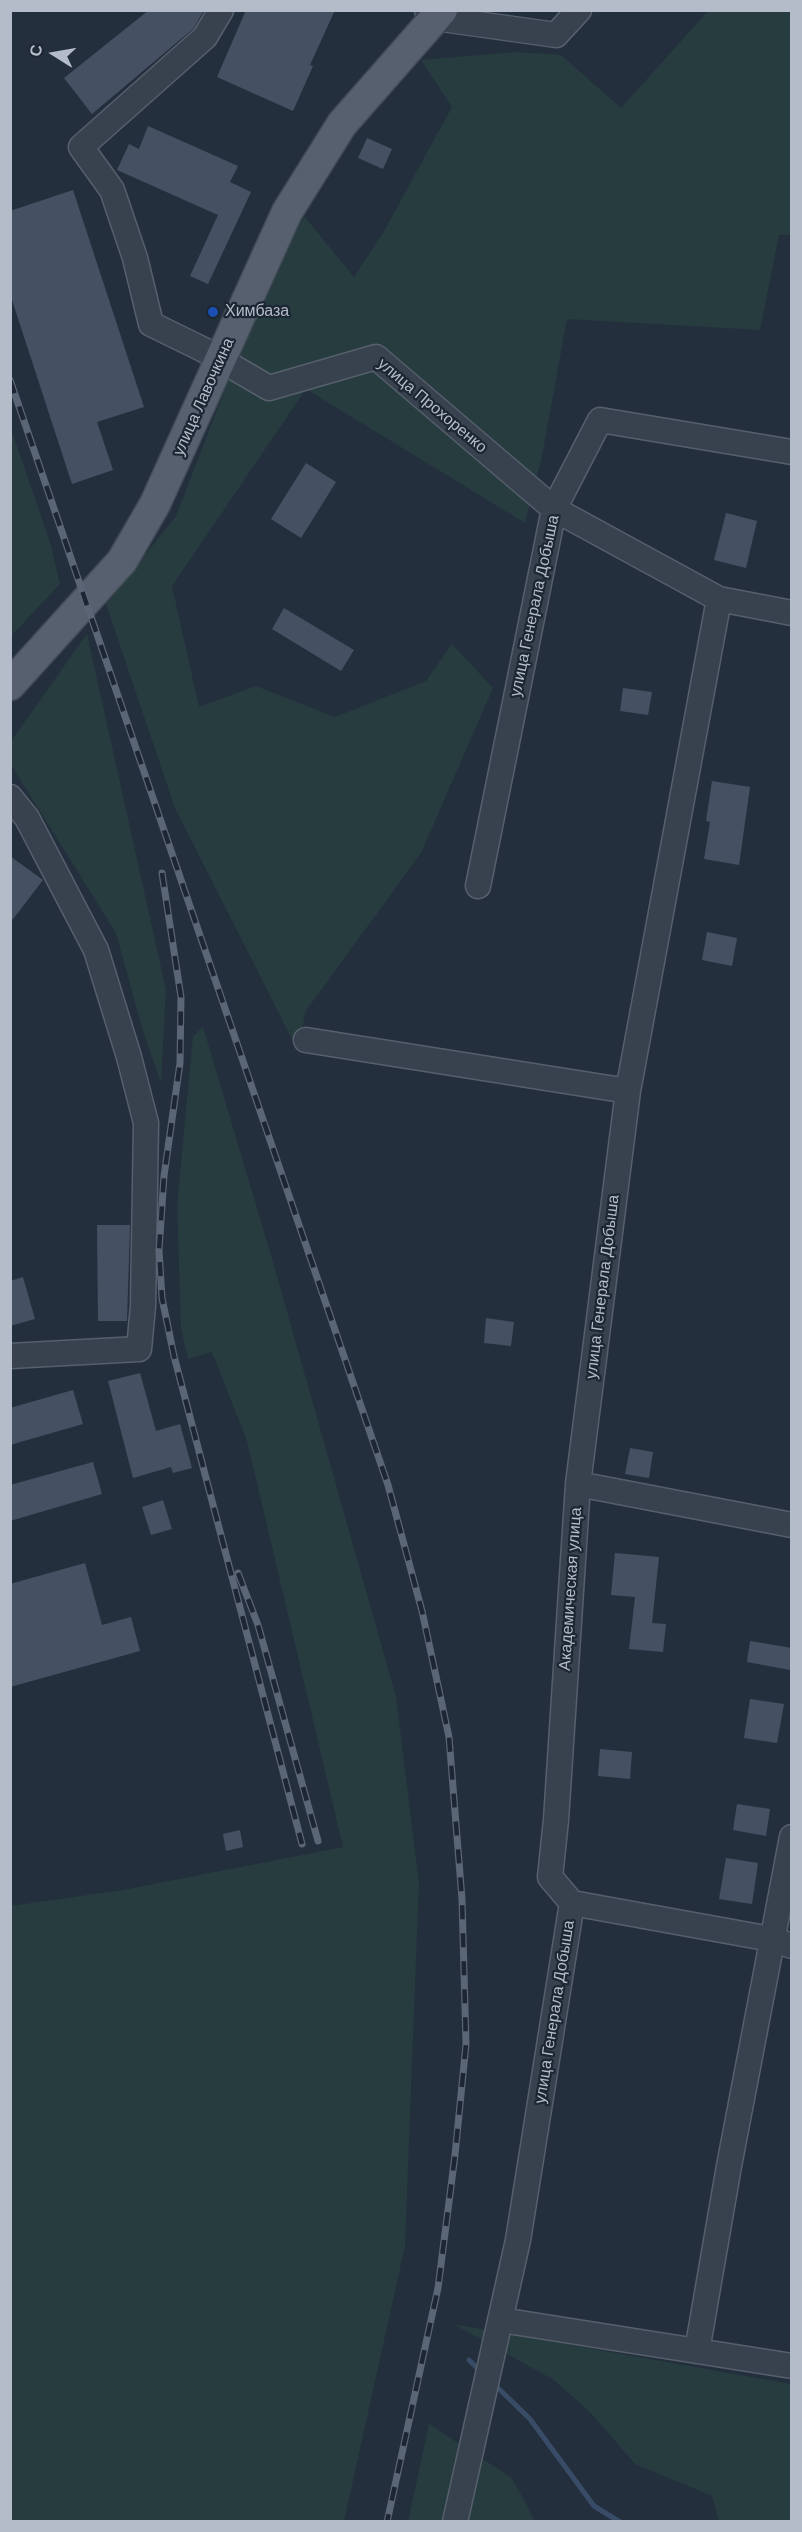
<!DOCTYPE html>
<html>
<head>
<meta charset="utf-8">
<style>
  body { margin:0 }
  #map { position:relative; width:802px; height:2532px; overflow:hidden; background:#242f3e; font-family:Helvetica,sans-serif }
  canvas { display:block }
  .frame { position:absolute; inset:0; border:12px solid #b4bcc9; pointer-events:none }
  .north { position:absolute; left:24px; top:24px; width:60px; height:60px; -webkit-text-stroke:4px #1d2633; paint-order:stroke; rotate:281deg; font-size:16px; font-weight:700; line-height:24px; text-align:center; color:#b4bcc9 }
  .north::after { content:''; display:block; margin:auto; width:21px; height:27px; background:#b4bcc9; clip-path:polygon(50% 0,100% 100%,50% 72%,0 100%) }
</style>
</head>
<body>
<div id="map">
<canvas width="802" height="2532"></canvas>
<div class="frame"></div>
<div class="north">С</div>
</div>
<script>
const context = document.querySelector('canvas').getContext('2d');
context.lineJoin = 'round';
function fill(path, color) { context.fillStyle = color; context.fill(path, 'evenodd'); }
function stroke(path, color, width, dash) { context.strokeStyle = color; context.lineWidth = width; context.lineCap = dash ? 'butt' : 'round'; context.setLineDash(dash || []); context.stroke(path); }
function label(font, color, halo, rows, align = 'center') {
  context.font = font + ' Helvetica,sans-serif'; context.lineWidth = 4.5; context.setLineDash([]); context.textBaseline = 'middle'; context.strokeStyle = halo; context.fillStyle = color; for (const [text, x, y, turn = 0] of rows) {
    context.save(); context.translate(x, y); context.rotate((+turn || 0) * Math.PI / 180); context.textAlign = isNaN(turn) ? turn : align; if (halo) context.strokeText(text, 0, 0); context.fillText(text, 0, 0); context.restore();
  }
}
fill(new Path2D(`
  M 708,11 L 791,11 L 791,235 L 779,235 L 760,330 L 567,319 L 542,456 L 525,523 L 306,389 L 172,586 L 199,707 L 256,686 L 335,717 L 426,681 L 452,644 L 493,688 L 421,853 L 305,1012 L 299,1053 L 175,808 L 106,604 L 176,516 L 254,314 L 304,216 L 354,277 L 384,231 L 452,107 L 421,60 L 517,52 L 561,55 L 621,108 Z
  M 10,426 L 50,542 L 60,584 L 11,636 Z
  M 87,634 L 166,990 L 161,1083 L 142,1028 L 116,933 L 11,765 L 11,741 Z
  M 203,1027 L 273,1262 L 396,1697 L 419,1882 L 405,2246 L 344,2521 L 11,2521 L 11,1906 L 123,1890 L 343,1847 L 247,1441 L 212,1352 L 188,1359 L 181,1328 L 177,1205 L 193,1036 Z
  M 453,2324 L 791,2384 L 791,2521 L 719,2521 L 712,2496 L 635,2464 L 591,2413 L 554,2380 Z
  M 429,2424 L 512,2478 L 535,2521 L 408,2522 Z`), '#263c3f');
stroke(new Path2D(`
  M 469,2360 L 481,2372
  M 492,2382 L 530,2419 L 594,2506 L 620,2522`), '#394c67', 5);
fill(new Path2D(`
  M 149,10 L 204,10 L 194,28 L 92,114 L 64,78 Z
  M 246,10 L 335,10 L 310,65 L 313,66 L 293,111 L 217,77 Z
  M 148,126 L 238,166 L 230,182 L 251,192 L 208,284 L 190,276 L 218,215 L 117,170 L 129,144 L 139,149 Z
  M 367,138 L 392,149 L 383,169 L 358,158 Z
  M 73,190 L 144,407 L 97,422 L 113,470 L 72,484 L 10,294 L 10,211 Z
  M 306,463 L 336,482 L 301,538 L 271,519 Z
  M 726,513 L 757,521 L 746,568 L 714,560 Z
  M 284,608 L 354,650 L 341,671 L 272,629 Z
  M 623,688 L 652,692 L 648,715 L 620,711 Z
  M 712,781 L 750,787 L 739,865 L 704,859 L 710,822 L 706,821 Z
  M 10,856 L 43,880 L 10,923 Z
  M 707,932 L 737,938 L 732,966 L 702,960 Z
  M 97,1225 L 130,1225 L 127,1321 L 98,1321 Z
  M 23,1277 L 35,1319 L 10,1326 L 10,1281 Z
  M 486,1318 L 514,1322 L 511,1346 L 484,1343 Z
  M 140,1373 L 156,1431 L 180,1424 L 192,1468 L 173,1473 L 171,1467 L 133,1478 L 108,1381 Z
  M 73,1390 L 83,1424 L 10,1445 L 10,1408 Z
  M 630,1448 L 653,1452 L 649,1478 L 625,1474 Z
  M 93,1462 L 102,1494 L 10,1521 L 10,1485 Z
  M 163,1500 L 172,1529 L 151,1535 L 142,1507 Z
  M 615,1553 L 659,1557 L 652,1623 L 666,1624 L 663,1652 L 629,1649 L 635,1597 L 611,1595 Z
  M 85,1563 L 102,1625 L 131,1617 L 140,1651 L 10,1687 L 10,1584 Z
  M 750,1641 L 792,1648 L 790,1670 L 747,1662 Z
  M 750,1699 L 784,1704 L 777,1743 L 744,1738 Z
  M 600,1749 L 632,1752 L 630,1779 L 598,1776 Z
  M 737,1804 L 770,1809 L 766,1836 L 733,1830 Z
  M 240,1830 L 243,1847 L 226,1851 L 223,1834 Z
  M 726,1858 L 758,1863 L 752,1904 L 719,1899 Z`), '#455162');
const minor = new Path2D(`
  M 221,10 L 205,37 L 81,147 L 112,190 L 135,258 L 151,324 L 204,350 L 269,388 L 376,357 L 554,509 L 719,599 L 792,613
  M 427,10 L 435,18 L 556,35 L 579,10
  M 10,797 L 27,818 L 96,950 L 129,1057 L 146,1123 L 143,1306 L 139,1349 L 10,1356
  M 478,886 L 554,509 L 600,420 L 792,452
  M 306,1040 L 628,1091
  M 578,1484 L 628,1091 L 719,599
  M 572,1903 L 550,1877 L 556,1820 L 578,1484 L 792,1525
  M 501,2320 L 792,2366
  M 697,2351 L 729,2166 L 792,1837
  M 455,2522 L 518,2240 L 572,1903 L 771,1939 L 792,1946`);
const major = new Path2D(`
  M 10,685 L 122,561 L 155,504 L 287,212 L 342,124 L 442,10`);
stroke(minor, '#565f6c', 27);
stroke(major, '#414a57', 33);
stroke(minor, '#38414e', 24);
stroke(major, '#56606e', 30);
const rail = new Path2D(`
  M 10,380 L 388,1485 L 422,1611 L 449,1737 L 462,1899 L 466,2044 L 455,2155 L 438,2288 L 387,2522
  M 162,873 L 181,997 L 180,1063 L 164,1176 L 159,1250 L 162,1298 L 174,1356 L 302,1844
  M 238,1573 L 258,1625 L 318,1841`);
stroke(rail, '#5a6575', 7);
stroke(rail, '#1d2633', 4.5, [14]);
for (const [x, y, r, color] of [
  [213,312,6,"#1a4fb4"]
]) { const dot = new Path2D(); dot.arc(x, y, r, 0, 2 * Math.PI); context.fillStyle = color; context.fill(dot); stroke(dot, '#1d2633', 2); }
label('16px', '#b4bcc9', '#1d2633', [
  ["Химбаза",225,312]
], 'left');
label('16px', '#b4bcc9', '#1d2633', [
  ["улица Лавочкина",204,397,-66],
  ["улица Прохоренко",432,406,40],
  ["улица Генерала Добыша",535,606,-78],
  ["улица Генерала Добыша",603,1287,-83],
  ["Академическая улица",571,1589,-86],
  ["улица Генерала Добыша",555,2012,-81]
]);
</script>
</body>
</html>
